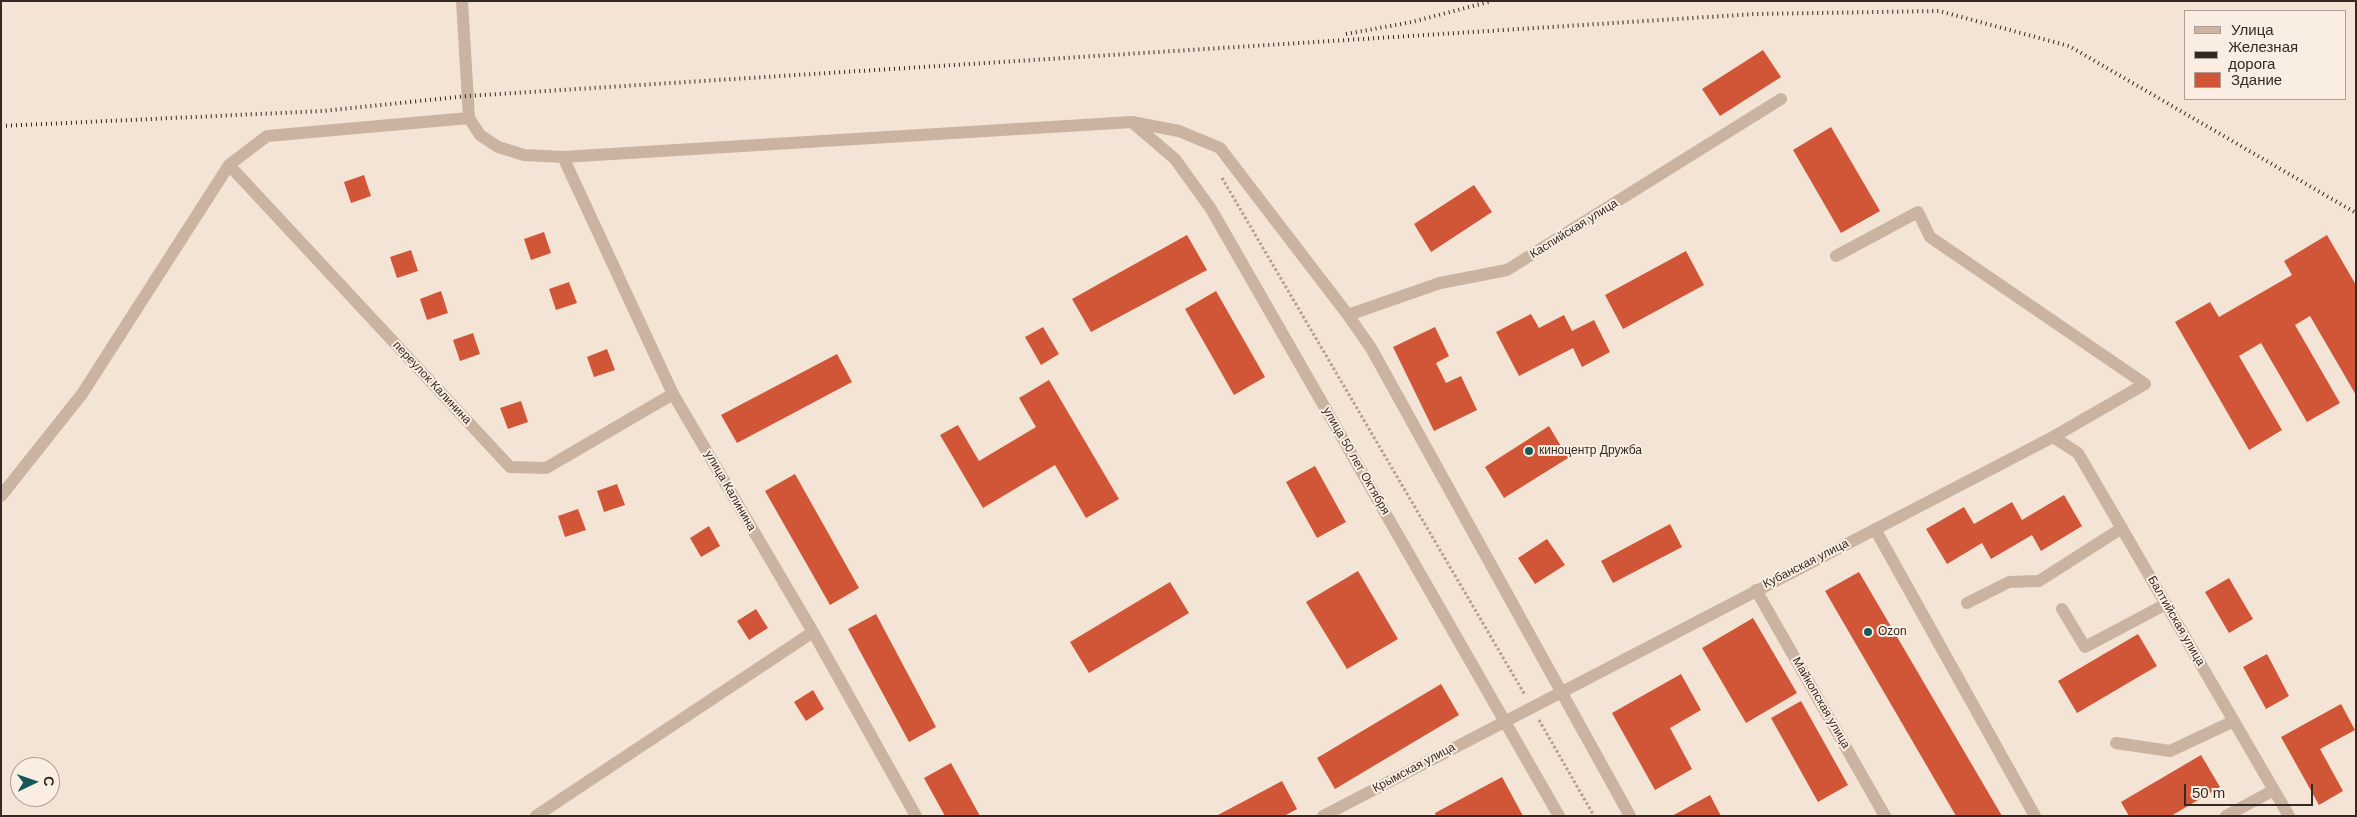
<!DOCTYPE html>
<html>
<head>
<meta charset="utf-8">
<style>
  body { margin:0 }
  #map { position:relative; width:2357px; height:817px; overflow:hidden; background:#f3e4d6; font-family:Arial,sans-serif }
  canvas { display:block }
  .frame { position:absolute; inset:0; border:2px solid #352925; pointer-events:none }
  .legend { position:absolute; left:2184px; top:10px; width:162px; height:90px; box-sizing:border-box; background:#faeee3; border:1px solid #ab9f97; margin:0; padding:6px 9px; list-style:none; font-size:15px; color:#352925 }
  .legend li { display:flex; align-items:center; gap:10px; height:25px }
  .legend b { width:25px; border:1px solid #ab9f97 }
  .north { position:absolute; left:10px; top:757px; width:50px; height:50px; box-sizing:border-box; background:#faeee3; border:1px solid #ab9f97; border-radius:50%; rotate:87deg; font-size:14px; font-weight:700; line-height:20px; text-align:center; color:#352925 }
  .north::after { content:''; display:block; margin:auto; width:18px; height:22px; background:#17585a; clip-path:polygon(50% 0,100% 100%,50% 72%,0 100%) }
  .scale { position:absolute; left:2184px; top:784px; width:129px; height:22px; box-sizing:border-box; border:2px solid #352925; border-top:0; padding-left:6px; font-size:15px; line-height:18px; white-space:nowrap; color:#352925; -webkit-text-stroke:4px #faeee3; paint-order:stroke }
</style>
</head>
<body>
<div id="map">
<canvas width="2357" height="817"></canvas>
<div class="frame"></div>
<ul class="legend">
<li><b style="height:6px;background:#cbb3a1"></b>Улица</li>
<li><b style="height:6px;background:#352925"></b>Железная дорога</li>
<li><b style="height:14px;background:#d05637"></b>Здание</li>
</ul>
<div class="north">С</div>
<div class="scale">50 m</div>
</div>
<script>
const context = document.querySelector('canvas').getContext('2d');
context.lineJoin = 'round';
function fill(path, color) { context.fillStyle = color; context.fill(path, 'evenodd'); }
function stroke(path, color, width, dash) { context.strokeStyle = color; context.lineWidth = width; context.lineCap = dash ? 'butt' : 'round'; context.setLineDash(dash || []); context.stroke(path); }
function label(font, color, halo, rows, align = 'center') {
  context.font = font + ' Arial,sans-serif'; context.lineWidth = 4; context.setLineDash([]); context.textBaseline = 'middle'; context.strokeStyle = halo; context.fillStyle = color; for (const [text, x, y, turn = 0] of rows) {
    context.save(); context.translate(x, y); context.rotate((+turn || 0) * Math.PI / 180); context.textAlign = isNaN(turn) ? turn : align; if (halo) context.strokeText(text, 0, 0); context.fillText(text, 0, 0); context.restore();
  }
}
fill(new Path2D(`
  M 1763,50 L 1781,77 L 1720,116 L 1702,89 Z
  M 1831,127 L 1880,211 L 1841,233 L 1793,150 Z
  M 364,175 L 371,196 L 351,203 L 344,182 Z
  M 1474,185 L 1492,212 L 1431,252 L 1414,224 Z
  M 544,232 L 551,253 L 531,260 L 524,239 Z
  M 1187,235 L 1207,270 L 1091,332 L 1072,299 Z
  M 2327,235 L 2356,285 L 2356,395 L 2310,316 L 2295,325 L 2340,403 L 2307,422 L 2261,343 L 2239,356 L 2282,430 L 2249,450 L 2175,322 L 2210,302 L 2219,317 L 2292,275 L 2284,261 Z
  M 411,250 L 418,271 L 397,278 L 390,257 Z
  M 1686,251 L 1704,285 L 1623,329 L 1605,295 Z
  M 569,282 L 577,303 L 556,310 L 549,289 Z
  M 441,291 L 448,313 L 427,320 L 420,299 Z
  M 1216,291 L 1265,377 L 1234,395 L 1185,309 Z
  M 1531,314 L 1539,328 L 1564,315 L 1572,331 L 1594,320 L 1610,352 L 1582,367 L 1573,348 L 1519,376 L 1496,332 Z
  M 1043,327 L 1059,354 L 1041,365 L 1025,337 Z
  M 1435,327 L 1449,356 L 1436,363 L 1446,383 L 1461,376 L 1477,410 L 1434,431 L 1393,347 Z
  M 473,333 L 480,354 L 460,361 L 453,340 Z
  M 607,349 L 615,370 L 594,377 L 587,357 Z
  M 837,354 L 852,382 L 737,443 L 721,415 Z
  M 1049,380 L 1119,499 L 1086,518 L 1055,465 L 983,508 L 940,435 L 958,425 L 979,461 L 1036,427 L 1019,398 Z
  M 521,401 L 528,422 L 508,429 L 500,408 Z
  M 1549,426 L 1568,458 L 1504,498 L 1485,467 Z
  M 1315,466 L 1346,522 L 1317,538 L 1286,482 Z
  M 795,474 L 859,588 L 830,605 L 765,491 Z
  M 617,484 L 625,505 L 604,512 L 597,491 Z
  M 2064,495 L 2082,526 L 2041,551 L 2032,535 L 1991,559 L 1982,543 L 1947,564 L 1926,529 L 1964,507 L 1974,524 L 2012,502 L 2022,520 Z
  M 578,509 L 586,530 L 565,537 L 558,516 Z
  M 1670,524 L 1682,547 L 1613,583 L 1601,561 Z
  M 709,526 L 720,546 L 701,557 L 690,538 Z
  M 1547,539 L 1565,565 L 1535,584 L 1518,558 Z
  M 1358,571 L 1398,639 L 1347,669 L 1306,602 Z
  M 1859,572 L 2002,816 L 1956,816 L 1825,591 Z
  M 2229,578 L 2253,619 L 2229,633 L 2205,592 Z
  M 1170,582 L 1189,613 L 1089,673 L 1070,642 Z
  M 756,609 L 768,628 L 749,640 L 737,621 Z
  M 876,614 L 936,727 L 909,742 L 848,629 Z
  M 1753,618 L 1797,693 L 1746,723 L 1702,648 Z
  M 2138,634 L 2157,666 L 2077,713 L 2058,681 Z
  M 2267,654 L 2289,696 L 2266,709 L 2243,667 Z
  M 1681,674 L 1701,710 L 1670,728 L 1692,769 L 1655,790 L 1612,713 Z
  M 1441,684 L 1459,715 L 1335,789 L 1317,758 Z
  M 813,690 L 824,709 L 806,721 L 794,702 Z
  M 1801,701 L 1848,785 L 1818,802 L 1771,718 Z
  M 2341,704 L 2355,730 L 2320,749 L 2343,791 L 2319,805 L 2281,737 Z
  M 2201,755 L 2220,787 L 2171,816 L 2129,816 L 2121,802 Z
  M 951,763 L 980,816 L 945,816 L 924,778 Z
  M 1502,777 L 1523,816 L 1436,816 L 1435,813 Z
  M 1282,781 L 1297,809 L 1284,816 L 1216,816 Z
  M 1710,795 L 1721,816 L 1672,816 Z`), '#d05637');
stroke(new Path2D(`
  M 1222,178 L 1525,695
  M 1539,720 L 1594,816`), '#b79d8c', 3, [2.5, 2.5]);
stroke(new Path2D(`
  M 462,1 L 469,118 L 480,135 L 498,147 L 524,155 L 563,157 L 1132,122 L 1179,131 L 1220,148 L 1348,315 L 1371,348 L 1630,816
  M 1134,124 L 1175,159 L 1211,209 L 1559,816
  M 563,157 L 673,394 L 813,632 L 916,816
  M 229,165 L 510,467 L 546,468 L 673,394
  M 1348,315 L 1440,283 L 1507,270 L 1781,99
  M 2053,437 L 2078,453 L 2289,816
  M 1,496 L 82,394 L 229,165 L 267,136 L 469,118
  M 1875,529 L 2035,816
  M 1756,590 L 1885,816
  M 1967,603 L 2009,582 L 2039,581 L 2122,528
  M 2062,609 L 2085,647 L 2166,604
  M 2116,743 L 2170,751 L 2234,721
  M 536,816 L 813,632
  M 1323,816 L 2053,437 L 2145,384 L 1930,237 L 1918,212 L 1836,256
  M 2226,816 L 2274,790`), '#cbb3a1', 12);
stroke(new Path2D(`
  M 1346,34 L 1412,22 L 1492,1
  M 1,126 L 323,111 L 467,96 L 1755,14 L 1939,11 L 2069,46 L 2356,213`), '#352925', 4, [1, 4]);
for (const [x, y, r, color] of [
  [1529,451,5,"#17585a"],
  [1868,632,5,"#17585a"]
]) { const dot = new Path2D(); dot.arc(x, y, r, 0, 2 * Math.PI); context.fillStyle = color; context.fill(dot); stroke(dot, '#faeee3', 2); }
label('12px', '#352925', '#faeee3', [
  ["Каспийская улица",1574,229,-32],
  ["переулок Калинина",432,383,47],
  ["улица 50 лет Октября",1356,461,60],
  ["улица Калинина",730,491,60],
  ["Кубанская улица",1806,564,-27],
  ["Балтийская улица",2176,621,60],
  ["Майкопская улица",1821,703,60],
  ["Крымская улица",1414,768,-28]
]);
label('12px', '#352925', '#faeee3', [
  ["киноцентр Дружба",1539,451],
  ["Ozon",1878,632]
], 'left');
</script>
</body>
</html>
